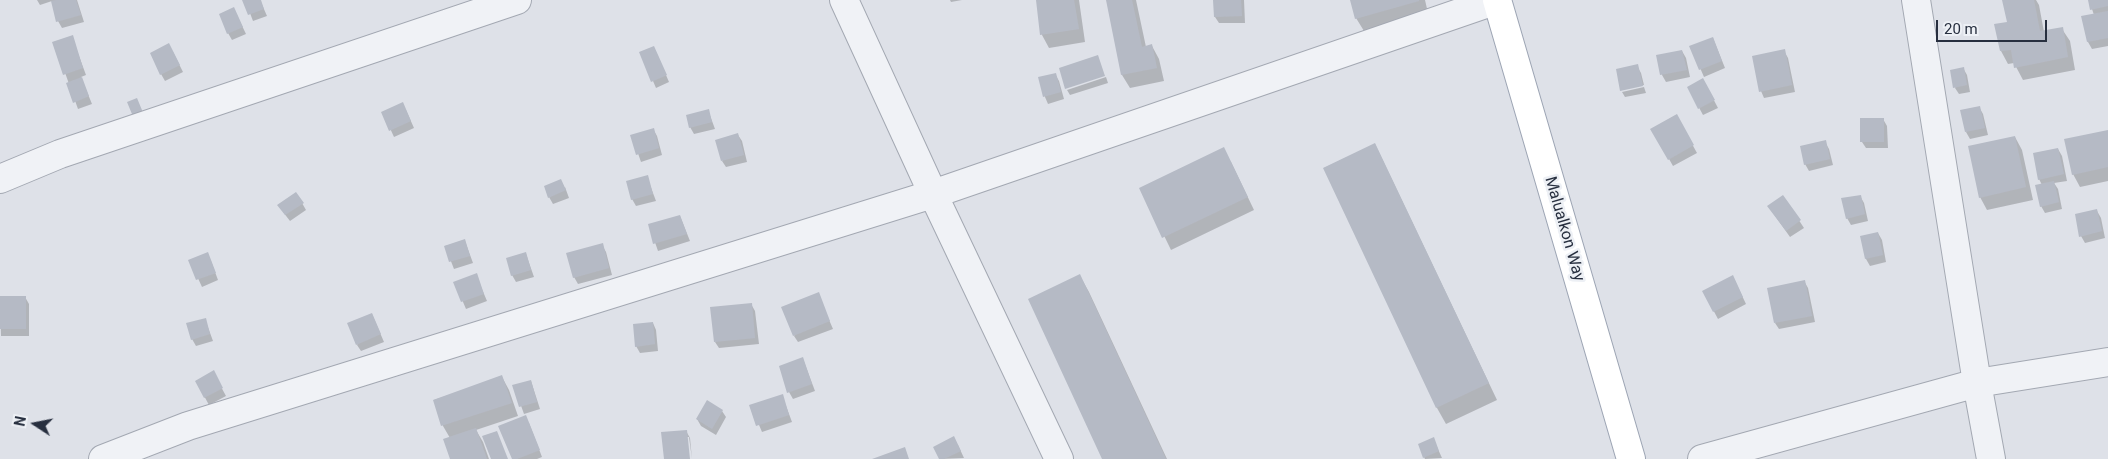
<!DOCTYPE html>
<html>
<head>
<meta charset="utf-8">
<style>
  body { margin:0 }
  #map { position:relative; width:2108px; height:459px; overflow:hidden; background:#dee1e8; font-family:Roboto,sans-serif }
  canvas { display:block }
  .north { position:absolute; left:10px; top:399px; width:50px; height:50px; -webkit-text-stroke:4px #edf0f5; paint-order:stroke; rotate:281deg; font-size:14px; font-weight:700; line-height:20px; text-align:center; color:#272f3f }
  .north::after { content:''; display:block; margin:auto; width:18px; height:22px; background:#272f3f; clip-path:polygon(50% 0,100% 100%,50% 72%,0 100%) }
  .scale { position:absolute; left:1936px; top:20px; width:111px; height:22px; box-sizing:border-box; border:2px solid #272f3f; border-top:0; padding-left:6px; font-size:15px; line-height:18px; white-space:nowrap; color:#272f3f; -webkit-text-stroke:4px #edf0f5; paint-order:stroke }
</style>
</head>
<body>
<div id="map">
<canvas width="2108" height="459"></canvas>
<div class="north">N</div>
<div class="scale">20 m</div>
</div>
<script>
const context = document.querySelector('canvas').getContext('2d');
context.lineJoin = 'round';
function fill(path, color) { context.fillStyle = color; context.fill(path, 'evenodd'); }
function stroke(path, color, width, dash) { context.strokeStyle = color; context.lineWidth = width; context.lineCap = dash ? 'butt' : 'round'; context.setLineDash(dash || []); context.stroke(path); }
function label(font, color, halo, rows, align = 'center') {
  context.font = font + ' Roboto,sans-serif'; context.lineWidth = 5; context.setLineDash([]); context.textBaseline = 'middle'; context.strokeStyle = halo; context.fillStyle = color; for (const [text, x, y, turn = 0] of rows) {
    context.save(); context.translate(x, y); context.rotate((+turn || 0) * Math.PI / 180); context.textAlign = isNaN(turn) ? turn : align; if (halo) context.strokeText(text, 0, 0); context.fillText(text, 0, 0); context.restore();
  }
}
fill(new Path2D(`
  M 37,0 L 77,0 L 84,22 L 62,28 L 58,21 L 52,1 L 40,5 Z
  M 245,0 L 260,0 L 267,16 L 253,21 Z
  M 950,0 L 962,0 L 951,2 Z
  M 1037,0 L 1079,0 L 1085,42 L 1049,48 L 1042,35 Z
  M 1107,0 L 1136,0 L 1146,47 L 1152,46 L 1159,59 L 1164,81 L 1130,88 L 1122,75 Z
  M 1215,0 L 1244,0 L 1245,23 L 1219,23 L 1215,17 Z
  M 1351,0 L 1425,0 L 1428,13 L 1364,31 L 1356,18 Z
  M 2004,0 L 2036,0 L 2039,5 L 2044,32 L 2062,29 L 2070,41 L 2075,70 L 2023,80 L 2014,63 L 2008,64 L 2001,51 L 2008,23 Z
  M 2089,0 L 2108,0 L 2108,46 L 2092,49 L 2088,42 L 2083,17 L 2094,15 Z
  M 234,9 L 246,34 L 232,40 L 228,33 Z
  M 72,37 L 86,75 L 81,77 L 92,104 L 78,109 L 54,42 Z
  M 1713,38 L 1725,68 L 1704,77 L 1691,47 Z
  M 1682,51 L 1686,58 L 1690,77 L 1666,82 L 1662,75 L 1658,56 Z
  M 1784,51 L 1788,58 L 1795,92 L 1764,98 L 1761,91 Z
  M 173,52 L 183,72 L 165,81 L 161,74 Z
  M 657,54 L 669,82 L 656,88 L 653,81 Z
  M 1637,66 L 1641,73 L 1644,85 L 1622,89 L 1622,91 L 1617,70 Z
  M 1963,68 L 1967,75 L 1970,92 L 1959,94 L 1955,88 Z
  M 1055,74 L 1059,81 L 1064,99 L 1048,104 L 1045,97 L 1040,78 Z
  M 1106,77 L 1108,83 L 1070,95 L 1067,90 Z
  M 1644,87 L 1646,93 L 1625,97 L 1622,92 Z
  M 1688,87 L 1707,87 L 1718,108 L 1703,115 Z
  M 1979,107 L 1983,114 L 1988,135 L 1970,139 L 1966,132 Z
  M 406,110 L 414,128 L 394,137 L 383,113 Z
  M 708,110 L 715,129 L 694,134 L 690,127 Z
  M 1676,115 L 1697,153 L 1673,166 L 1652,129 Z
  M 1883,119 L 1887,126 L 1888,148 L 1866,148 L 1862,142 Z
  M 653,129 L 657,136 L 662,155 L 641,162 L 632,136 Z
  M 2108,131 L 2108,181 L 2080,187 L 2073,174 Z
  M 738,135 L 742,141 L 747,162 L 726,167 L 722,161 Z
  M 2015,137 L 2022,150 L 2033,200 L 1987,210 L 1980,197 Z
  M 1825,142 L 1829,149 L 1833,165 L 1809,171 L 1805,164 Z
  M 1375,144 L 1497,400 L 1446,424 L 1437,408 L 1324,168 Z
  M 2058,149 L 2062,156 L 2067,181 L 2054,183 L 2058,189 L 2062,209 L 2045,213 L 2041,206 L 2042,185 L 2039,179 Z
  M 1231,162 L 1254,210 L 1171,250 L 1141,188 Z
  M 647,177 L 656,201 L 636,206 L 632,199 Z
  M 565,187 L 569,198 L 553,204 L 549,197 Z
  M 1783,196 L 1804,228 L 1790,237 L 1773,213 Z
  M 1860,196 L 1864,203 L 1868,221 L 1851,225 L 1847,218 Z
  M 302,203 L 306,210 L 290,221 L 283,212 Z
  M 2097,211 L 2101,218 L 2105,238 L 2085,243 L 2081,236 Z
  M 680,216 L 690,241 L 658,251 L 649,225 Z
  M 1878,233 L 1882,240 L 1886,262 L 1870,266 L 1866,259 L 1861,237 Z
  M 465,241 L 473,263 L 454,269 L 445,246 Z
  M 602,245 L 606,252 L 612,275 L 578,284 L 574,277 Z
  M 526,254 L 534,277 L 516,282 L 512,275 Z
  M 190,261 L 211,261 L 218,280 L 202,287 Z
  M 476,275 L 487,301 L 466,309 L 455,283 Z
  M 1080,276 L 1089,292 L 1167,459 L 1104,459 Z
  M 1804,281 L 1808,288 L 1815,322 L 1779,329 L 1775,323 Z
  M 1736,283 L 1746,304 L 1718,319 L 1703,291 Z
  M 818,294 L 833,329 L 798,342 L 794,336 Z
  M 0,297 L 25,297 L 29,304 L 29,336 L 1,336 Z
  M 751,304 L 755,311 L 759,344 L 719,348 L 715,342 Z
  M 372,314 L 384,342 L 361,351 L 357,345 Z
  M 205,319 L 213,341 L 196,346 L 192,339 Z
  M 653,323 L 656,330 L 658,351 L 640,353 L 636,346 Z
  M 803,359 L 815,391 L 793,399 L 789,392 Z
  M 213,372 L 226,396 L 209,405 L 196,381 Z
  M 502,377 L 509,390 L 518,416 L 476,430 L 483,442 L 489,459 L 451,459 L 450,438 L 443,426 L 434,400 Z
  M 531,381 L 540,409 L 524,414 L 514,386 Z
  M 782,395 L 792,422 L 762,432 L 751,406 Z
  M 722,411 L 726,417 L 716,435 L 701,426 L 697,419 Z
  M 529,423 L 542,457 L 537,459 L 513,459 Z
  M 686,431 L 690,438 L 692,459 L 689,437 L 686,437 L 689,459 L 666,459 Z
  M 1433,438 L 1442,458 L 1425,459 L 1424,457 Z
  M 958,445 L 964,458 L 940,459 Z`), '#0003');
fill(new Path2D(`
  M 56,0 L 76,0 L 81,15 L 56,22 L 51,1 Z
  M 242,0 L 261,0 L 264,9 L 248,15 Z
  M 1036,0 L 1074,0 L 1079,29 L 1040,35 Z
  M 1106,0 L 1132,0 L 1142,47 L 1152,44 L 1157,68 L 1121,75 Z
  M 1213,0 L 1241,0 L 1242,16 L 1214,17 Z
  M 1350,0 L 1419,0 L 1419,1 L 1355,19 Z
  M 2002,0 L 2034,0 L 2040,31 L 2063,27 L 2068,57 L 2014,68 L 2011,50 L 2000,51 L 1994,24 L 2007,22 Z
  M 2088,0 L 2108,0 L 2108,6 L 2090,10 Z
  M 234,7 L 243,27 L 227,34 L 219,14 Z
  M 2108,11 L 2108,38 L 2087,42 L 2081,16 Z
  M 73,35 L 83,68 L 63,75 L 52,42 Z
  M 1713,37 L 1722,61 L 1699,70 L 1689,46 Z
  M 169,43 L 180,65 L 160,75 L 150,53 Z
  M 654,46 L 667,75 L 651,82 L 639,52 Z
  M 1785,49 L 1792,85 L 1759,92 L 1752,56 Z
  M 1682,50 L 1687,70 L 1660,75 L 1656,55 Z
  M 1098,55 L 1105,76 L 1065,89 L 1059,68 Z
  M 1638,64 L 1643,86 L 1620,91 L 1616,69 Z
  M 1964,67 L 1967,85 L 1953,88 L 1950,70 Z
  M 1056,73 L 1061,92 L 1043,97 L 1038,77 Z
  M 82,77 L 89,96 L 73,103 L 66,83 Z
  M 1703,78 L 1715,100 L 1698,109 L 1687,87 Z
  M 137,98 L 144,115 L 134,119 L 127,102 Z
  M 403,102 L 411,121 L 389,131 L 381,112 Z
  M 1980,106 L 1985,128 L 1965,132 L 1960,110 Z
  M 709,109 L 712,122 L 689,128 L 686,115 Z
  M 1677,114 L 1694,145 L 1668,160 L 1650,129 Z
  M 1860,118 L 1884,118 L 1884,142 L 1860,142 Z
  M 654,128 L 659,148 L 636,155 L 630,135 Z
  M 2108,130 L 2108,167 L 2072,175 L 2064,139 Z
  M 738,133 L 744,155 L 721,161 L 715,140 Z
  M 2015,136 L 2026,187 L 1979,198 L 1968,146 Z
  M 1826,140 L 1830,159 L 1804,165 L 1800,146 Z
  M 1375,143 L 1489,383 L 1436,408 L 1323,168 Z
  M 1224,147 L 1248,197 L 1162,238 L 1139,188 Z
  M 2058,148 L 2064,174 L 2038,180 L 2033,153 Z
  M 648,175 L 653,194 L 631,200 L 626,181 Z
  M 561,179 L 566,190 L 548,198 L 544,186 Z
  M 2054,181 L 2059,202 L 2040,207 L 2035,185 Z
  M 296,192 L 304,203 L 285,215 L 277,205 Z
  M 1783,195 L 1801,220 L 1786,231 L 1767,206 Z
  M 1861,195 L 1865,214 L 1846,219 L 1841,198 Z
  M 2097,209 L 2102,231 L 2079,237 L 2075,214 Z
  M 680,215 L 687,234 L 653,244 L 648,224 Z
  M 1878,232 L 1883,255 L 1865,259 L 1860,236 Z
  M 465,239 L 470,256 L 449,262 L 444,246 Z
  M 603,243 L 609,268 L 573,278 L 566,253 Z
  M 208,252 L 216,273 L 196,280 L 188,260 Z
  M 526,252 L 531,270 L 511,276 L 506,258 Z
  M 477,273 L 484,294 L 461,302 L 453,282 Z
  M 1080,274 L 1166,459 L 1102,459 L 1028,299 Z
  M 1733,275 L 1743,297 L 1713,312 L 1702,291 Z
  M 1805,280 L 1812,316 L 1774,323 L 1767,288 Z
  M 819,292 L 830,321 L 793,336 L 781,307 Z
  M 0,296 L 26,296 L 26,329 L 0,329 Z
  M 752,303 L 755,338 L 714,342 L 710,307 Z
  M 372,313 L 381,334 L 356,345 L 347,323 Z
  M 206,318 L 210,334 L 191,340 L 186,323 Z
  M 653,322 L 655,344 L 635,347 L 633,324 Z
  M 803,357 L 812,384 L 787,393 L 779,366 Z
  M 214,370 L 223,388 L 204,398 L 195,381 Z
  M 502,375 L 512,403 L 441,426 L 433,400 Z
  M 531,380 L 537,402 L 519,407 L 512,385 Z
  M 783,394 L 789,415 L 756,426 L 749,405 Z
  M 707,400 L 723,410 L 712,429 L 696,419 Z
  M 526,415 L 540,450 L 517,459 L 512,459 L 498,426 Z
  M 476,428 L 487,459 L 450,459 L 443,439 Z
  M 687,430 L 690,459 L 664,459 L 661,432 Z
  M 497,431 L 508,459 L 491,459 L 482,436 Z
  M 954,436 L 961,451 L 944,459 L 939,459 L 933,447 Z
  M 1434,437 L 1439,451 L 1423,458 L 1418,444 Z
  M 905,447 L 909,459 L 872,459 Z`), '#b5bac5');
const minor = new Path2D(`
  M 844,0 L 933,194 L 1059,459
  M 1916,0 L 1977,383 L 1991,459
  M 0,179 L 60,154 L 517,0
  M 103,459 L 188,426 L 933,194 L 1497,0
  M 1702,459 L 1977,383 L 2108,362`);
const major = new Path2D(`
  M 1497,0 L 1631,459`);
stroke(minor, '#a3a8b2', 30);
stroke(major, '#9da5b4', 30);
stroke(minor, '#f0f2f6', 28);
stroke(major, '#fff', 28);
label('16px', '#272f3f', '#edf0f5', [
  ["Malualkon Way",1564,229,74]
]);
</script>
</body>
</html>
